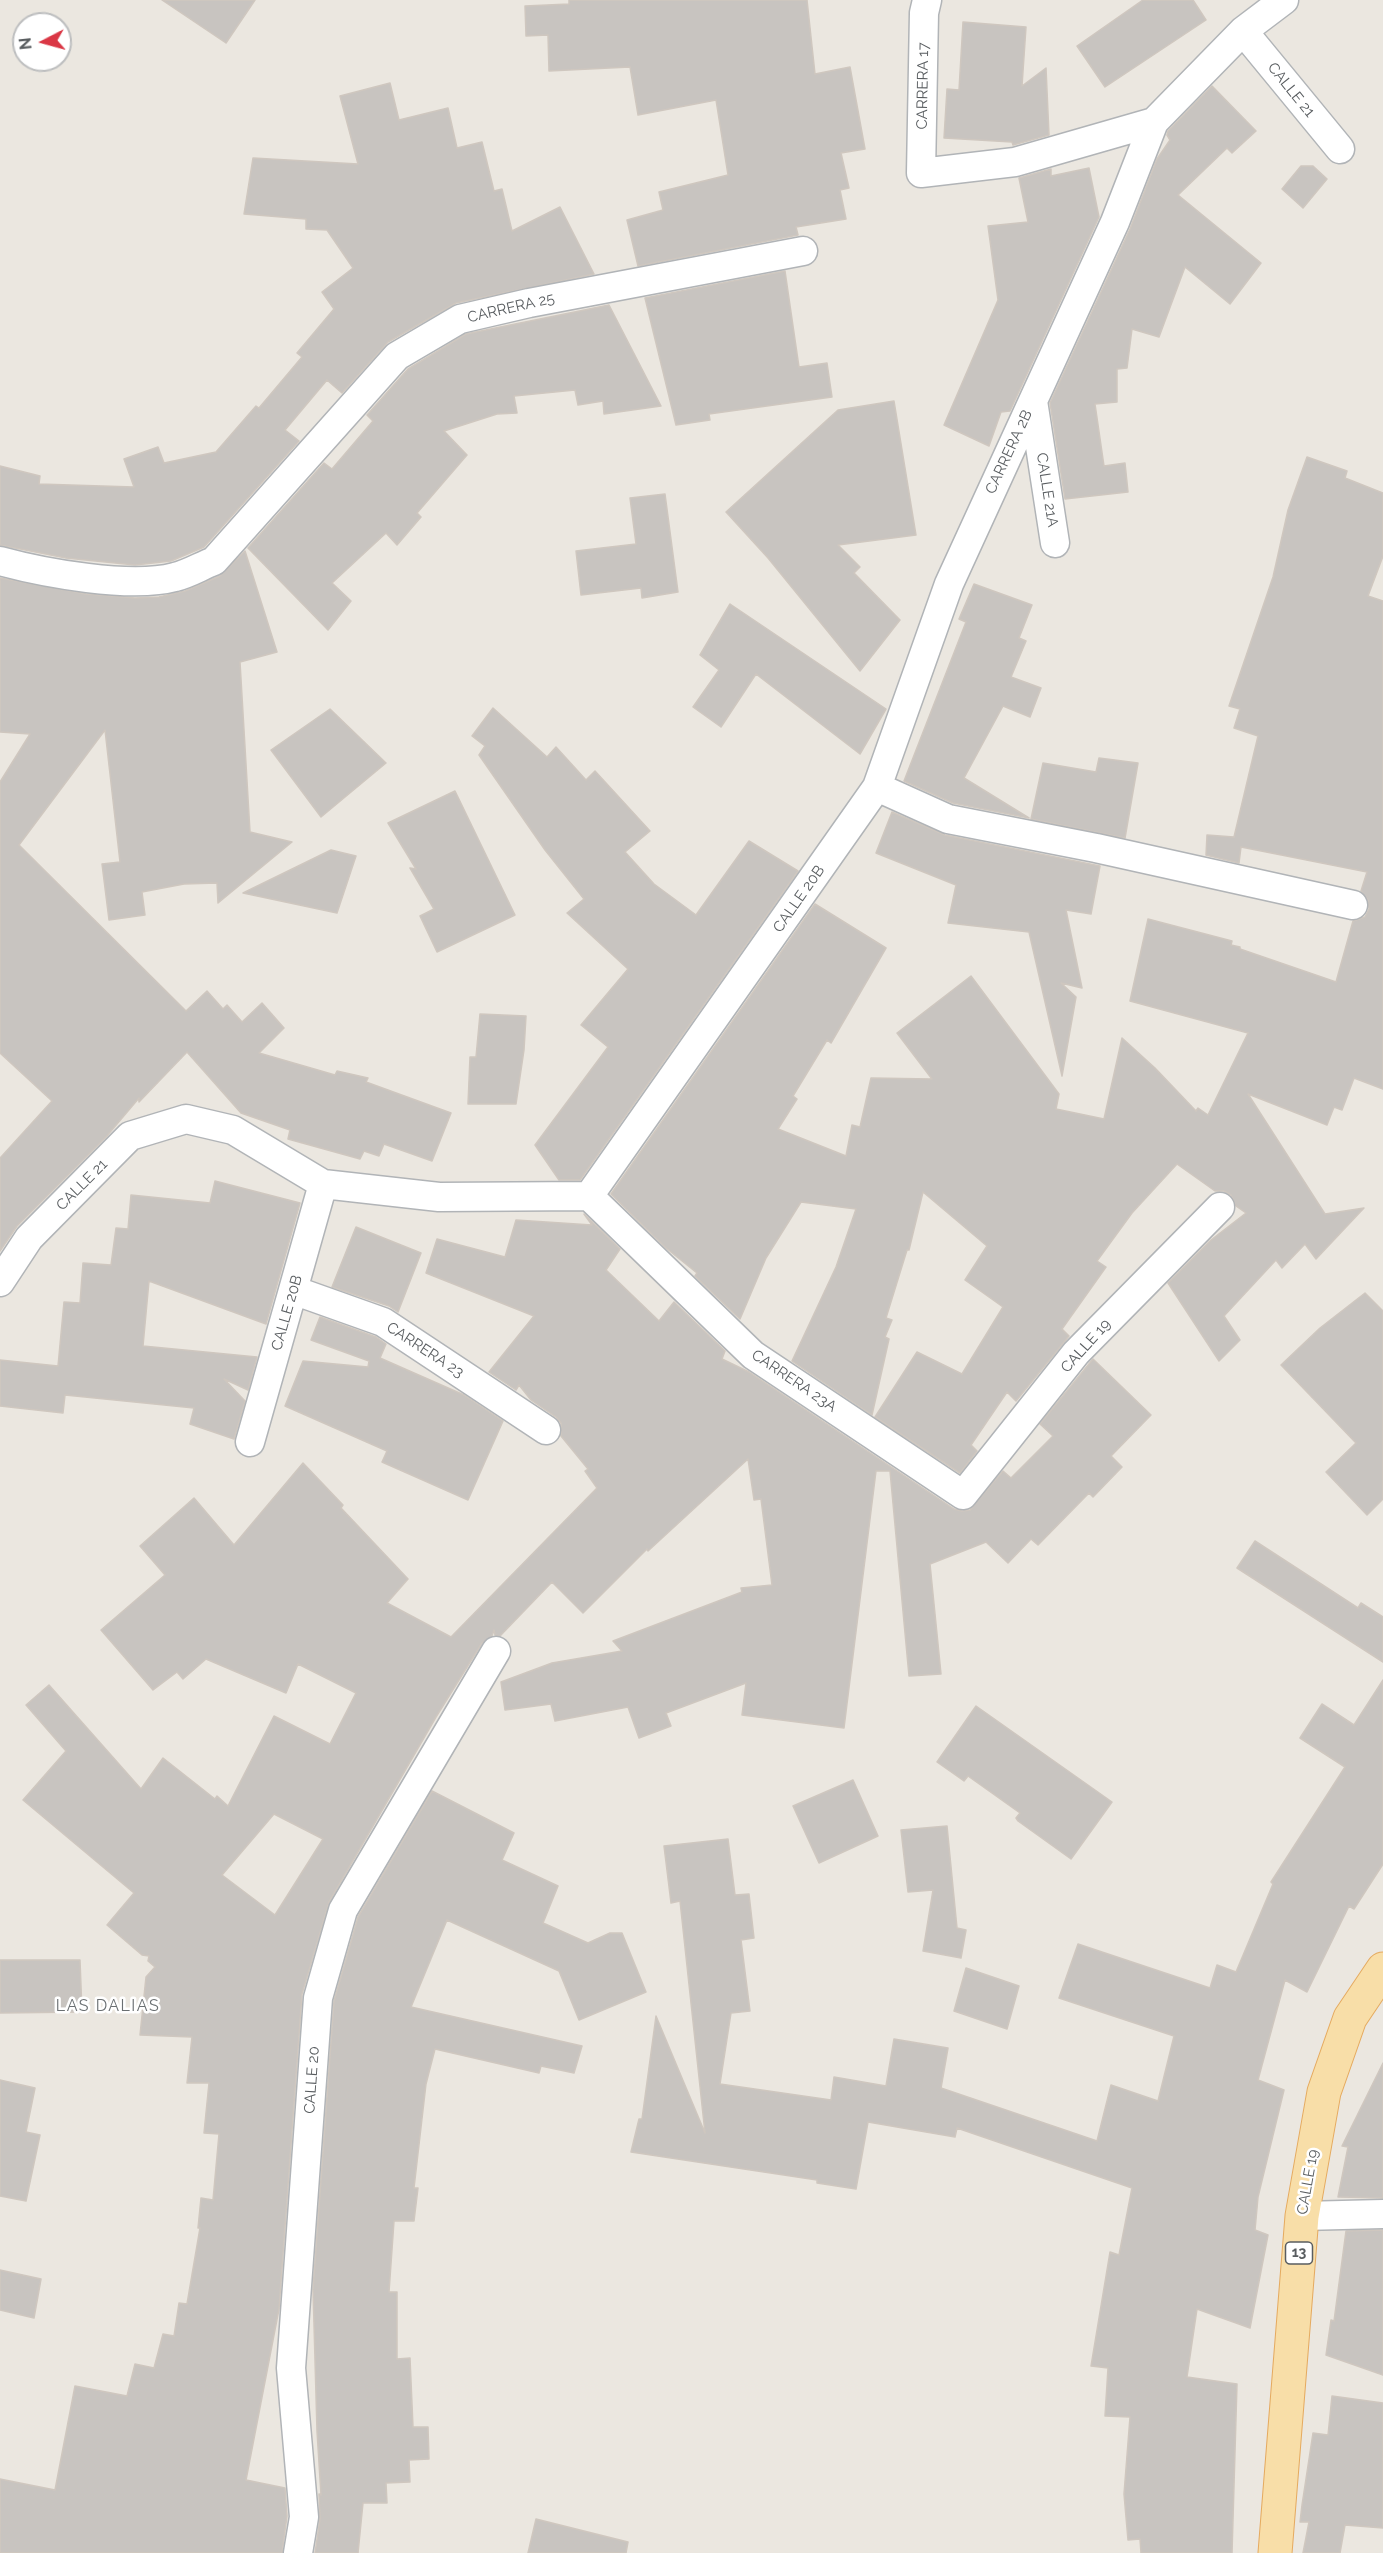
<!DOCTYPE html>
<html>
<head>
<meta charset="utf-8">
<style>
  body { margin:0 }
  #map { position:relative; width:1383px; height:2553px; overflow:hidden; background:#ebe7e0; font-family:Raleway,sans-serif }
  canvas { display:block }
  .north { position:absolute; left:12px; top:12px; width:60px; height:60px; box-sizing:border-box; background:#fff; border:2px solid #bdbebf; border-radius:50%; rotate:264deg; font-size:16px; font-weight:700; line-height:24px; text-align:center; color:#595d60 }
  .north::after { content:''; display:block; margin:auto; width:21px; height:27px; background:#da3745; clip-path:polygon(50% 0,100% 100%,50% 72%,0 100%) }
</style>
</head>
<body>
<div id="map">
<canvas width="1383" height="2553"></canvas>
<div class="north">N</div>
</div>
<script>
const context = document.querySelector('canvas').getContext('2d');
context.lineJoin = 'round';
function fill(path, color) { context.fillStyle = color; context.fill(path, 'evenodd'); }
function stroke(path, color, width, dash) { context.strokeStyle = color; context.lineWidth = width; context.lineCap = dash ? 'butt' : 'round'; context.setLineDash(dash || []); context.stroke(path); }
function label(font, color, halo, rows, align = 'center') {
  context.font = font + ' Raleway,sans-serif'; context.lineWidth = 5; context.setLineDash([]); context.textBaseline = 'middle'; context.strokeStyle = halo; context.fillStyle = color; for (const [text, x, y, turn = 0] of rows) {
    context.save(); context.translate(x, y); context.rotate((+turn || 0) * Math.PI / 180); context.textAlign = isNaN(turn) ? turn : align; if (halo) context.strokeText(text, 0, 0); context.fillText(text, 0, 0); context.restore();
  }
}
const building = new Path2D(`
  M 162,0 L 255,0 L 226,43 Z
  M 569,0 L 807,0 L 815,74 L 850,67 L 865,149 L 841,153 L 849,188 L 840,190 L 846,219 L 796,227 L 798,235 L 638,266 L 627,220 L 663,210 L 659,192 L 728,175 L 716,100 L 638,115 L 630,67 L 549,71 L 548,35 L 526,36 L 525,6 L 569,4 Z
  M 1143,0 L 1193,0 L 1206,20 L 1105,87 L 1077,46 Z
  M 963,22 L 1026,27 L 1022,86 L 1046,68 L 1049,135 L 1013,145 L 1012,142 L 944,138 L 947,89 L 959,90 Z
  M 390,83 L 399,120 L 448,108 L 457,148 L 482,142 L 494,191 L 502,189 L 512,231 L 560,207 L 594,274 L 456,303 L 388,342 L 342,393 L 327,380 L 285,430 L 299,441 L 204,547 L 171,561 L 135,565 L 66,558 L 0,545 L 0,466 L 40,476 L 39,484 L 134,487 L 124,459 L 158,447 L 164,463 L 216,452 L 256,406 L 259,408 L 302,357 L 297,353 L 334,309 L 322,292 L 353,268 L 327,230 L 306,229 L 306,219 L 244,214 L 253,158 L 358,164 L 340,96 Z
  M 1212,86 L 1256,131 L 1232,153 L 1227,148 L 1178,195 L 1261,263 L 1230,304 L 1185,267 L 1159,337 L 1132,329 L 1127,368 L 1117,369 L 1117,402 L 1095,404 L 1104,466 L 1125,463 L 1128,492 L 1065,499 L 1050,403 L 1130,229 L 1157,159 L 1170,140 L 1167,135 L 1168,131 Z
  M 1301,166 L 1313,166 L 1327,179 L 1303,208 L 1282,189 Z
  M 1089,168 L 1099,217 L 1010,411 L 1001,412 L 989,446 L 944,425 L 998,300 L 988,226 L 1028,222 L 1019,178 L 1051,169 L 1051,176 Z
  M 785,271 L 799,367 L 827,363 L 832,397 L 709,414 L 710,420 L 676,425 L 645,298 Z
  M 609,305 L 661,406 L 604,414 L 603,401 L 578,405 L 575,390 L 514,396 L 517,413 L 497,414 L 444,431 L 467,455 L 417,513 L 421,517 L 397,545 L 386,533 L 332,583 L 351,601 L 328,630 L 248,548 L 324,463 L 332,469 L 373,421 L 367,415 L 408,369 L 466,334 Z
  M 894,401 L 916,535 L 838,545 L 860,567 L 854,573 L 900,620 L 860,671 L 768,558 L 726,512 L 838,410 Z
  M 1307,457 L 1347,471 L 1345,478 L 1383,493 L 1383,556 L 1368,596 L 1383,601 L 1383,1089 L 1354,1078 L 1342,1110 L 1334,1107 L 1327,1125 L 1248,1094 L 1325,1214 L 1364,1208 L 1316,1259 L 1305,1244 L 1282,1268 L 1276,1260 L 1224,1316 L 1240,1340 L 1219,1361 L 1168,1283 L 1211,1240 L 1246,1213 L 1236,1206 L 1231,1195 L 1224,1191 L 1215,1191 L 1177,1164 L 1132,1213 L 1097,1261 L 1106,1267 L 1062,1329 L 1069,1336 L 1016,1401 L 1007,1392 L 971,1445 L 977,1451 L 960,1473 L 875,1417 L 917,1352 L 962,1374 L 1003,1307 L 965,1280 L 987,1246 L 923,1192 L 909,1250 L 907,1250 L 886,1318 L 892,1320 L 885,1337 L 889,1339 L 872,1415 L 792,1361 L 836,1267 L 856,1209 L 801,1202 L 766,1258 L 740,1319 L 695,1276 L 697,1273 L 666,1248 L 611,1194 L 815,904 L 886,948 L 831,1043 L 827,1040 L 793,1096 L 797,1099 L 778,1129 L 846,1156 L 852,1125 L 860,1127 L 871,1078 L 932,1079 L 897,1033 L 971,976 L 1059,1094 L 1056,1109 L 1104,1119 L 1122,1038 L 1155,1068 L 1196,1111 L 1198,1108 L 1208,1115 L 1248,1033 L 1130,1001 L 1148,919 L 1232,941 L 1231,945 L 1240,947 L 1240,949 L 1336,982 L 1353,921 L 1365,917 L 1369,909 L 1368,900 L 1361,891 L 1367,872 L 1241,847 L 1239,863 L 1206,855 L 1207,835 L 1234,837 L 1258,736 L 1234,728 L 1240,709 L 1229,706 L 1273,577 L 1288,510 Z
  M 665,494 L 678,592 L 642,598 L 641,588 L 581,595 L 576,551 L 636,544 L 630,498 Z
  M 245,551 L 277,652 L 240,662 L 250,832 L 292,842 L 218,903 L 217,883 L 184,884 L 142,892 L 145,915 L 109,920 L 102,864 L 120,862 L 105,730 L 19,845 L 186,1011 L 207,991 L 223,1009 L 227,1005 L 242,1022 L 262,1003 L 284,1028 L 259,1053 L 335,1075 L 337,1071 L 368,1078 L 366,1082 L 451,1113 L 432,1161 L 384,1144 L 379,1156 L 364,1151 L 360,1159 L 288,1139 L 290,1130 L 241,1113 L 187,1052 L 139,1102 L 139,1098 L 106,1137 L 17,1226 L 0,1251 L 0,1158 L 52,1101 L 0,1053 L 0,782 L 30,734 L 0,732 L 0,578 L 86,594 L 135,598 L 159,597 L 185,591 L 220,576 Z
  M 974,584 L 1032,605 L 1019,638 L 1026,641 L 1011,677 L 1041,688 L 1030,717 L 1003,706 L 964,778 L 1029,818 L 953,803 L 904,781 L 966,622 L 959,619 Z
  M 730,604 L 886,709 L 860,754 L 756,674 L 721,727 L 693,707 L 719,670 L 700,655 Z
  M 493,708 L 547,757 L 556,747 L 586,780 L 595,771 L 650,831 L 625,852 L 654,884 L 696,915 L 749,841 L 798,871 L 580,1180 L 559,1180 L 535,1145 L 608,1047 L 581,1025 L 628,969 L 567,913 L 584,899 L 545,850 L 479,755 L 485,746 L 472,736 Z
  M 330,709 L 386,763 L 321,817 L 271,750 Z
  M 1099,758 L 1138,763 L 1125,838 L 1031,819 L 1043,763 L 1096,772 Z
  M 455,791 L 515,915 L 437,952 L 420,916 L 434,909 L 410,868 L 416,869 L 388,823 Z
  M 892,812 L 945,835 L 1100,866 L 1091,914 L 1066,910 L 1082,988 L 1061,983 L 1076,997 L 1062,1076 L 1029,932 L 948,923 L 956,885 L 876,853 Z
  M 331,850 L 356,856 L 337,913 L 243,893 Z
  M 480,1014 L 526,1016 L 524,1050 L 516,1104 L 468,1104 L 470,1057 L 476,1057 Z
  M 215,1181 L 300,1203 L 266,1324 L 149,1281 L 143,1346 L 257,1357 L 248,1390 L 224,1379 L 245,1401 L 234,1439 L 190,1424 L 194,1408 L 65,1395 L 63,1413 L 0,1406 L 0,1360 L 58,1366 L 64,1302 L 80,1303 L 83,1263 L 111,1265 L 116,1228 L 128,1229 L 131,1195 L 210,1203 Z
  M 584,1214 L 620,1249 L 606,1270 L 659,1321 L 674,1302 L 725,1351 L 722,1359 L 749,1372 L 954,1509 L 962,1511 L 970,1510 L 1003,1471 L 1011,1478 L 1053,1436 L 1040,1424 L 1093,1359 L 1151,1415 L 1111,1456 L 1122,1467 L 1093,1497 L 1089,1493 L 1038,1545 L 1031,1539 L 1008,1563 L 986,1542 L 930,1564 L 941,1674 L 909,1676 L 890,1471 L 876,1471 L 844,1728 L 742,1715 L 746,1683 L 666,1713 L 671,1726 L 639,1738 L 628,1707 L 555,1721 L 551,1704 L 505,1710 L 501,1682 L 552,1663 L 622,1651 L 613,1641 L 742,1592 L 741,1588 L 772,1585 L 761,1499 L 754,1500 L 748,1459 L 648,1551 L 647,1549 L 583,1613 L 552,1582 L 500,1636 L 495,1635 L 494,1630 L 492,1636 L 482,1643 L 436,1717 L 329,1902 L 302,1994 L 279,2309 L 246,2480 L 285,2488 L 287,2516 L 282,2553 L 0,2553 L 0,2479 L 55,2490 L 75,2386 L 127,2396 L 135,2364 L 154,2368 L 163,2334 L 174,2336 L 179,2303 L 187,2304 L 200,2228 L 198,2228 L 201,2198 L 213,2200 L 219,2134 L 204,2133 L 209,2083 L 187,2083 L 192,2037 L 140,2035 L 146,1977 L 155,1967 L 148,1961 L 149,1956 L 142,1955 L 107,1925 L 134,1893 L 23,1800 L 66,1751 L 26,1705 L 49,1685 L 141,1789 L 163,1758 L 215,1799 L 217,1796 L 228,1806 L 274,1716 L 330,1744 L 356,1693 L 298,1664 L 286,1693 L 206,1659 L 183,1679 L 177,1672 L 153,1690 L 101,1630 L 165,1575 L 140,1546 L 194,1498 L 234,1545 L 303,1463 L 343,1505 L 341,1508 L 408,1579 L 387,1603 L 451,1637 L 597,1488 L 585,1471 L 588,1469 L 561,1436 L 561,1423 L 556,1417 L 531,1400 L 519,1385 L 516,1390 L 489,1372 L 534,1316 L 426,1273 L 437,1239 L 505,1257 L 516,1220 L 592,1225 ZM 274,1814 L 323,1839 L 275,1915 L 222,1875 Z
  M 356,1227 L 421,1253 L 398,1312 L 389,1306 L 332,1287 Z
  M 1365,1293 L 1383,1311 L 1383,1499 L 1367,1515 L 1326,1472 L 1356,1443 L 1281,1365 L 1320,1328 Z
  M 320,1317 L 376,1337 L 386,1344 L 380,1358 L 464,1395 L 503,1421 L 468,1500 L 382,1462 L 387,1451 L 285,1406 L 303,1361 L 368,1367 L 369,1361 L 311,1340 Z
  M 1255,1541 L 1358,1608 L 1361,1603 L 1383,1617 L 1383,1662 L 1237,1568 Z
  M 1383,1680 L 1383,1864 L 1354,1909 L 1349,1906 L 1307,1992 L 1285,1980 L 1258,2080 L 1284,2090 L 1258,2197 L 1255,2230 L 1268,2235 L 1250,2328 L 1197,2309 L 1187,2377 L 1237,2384 L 1232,2553 L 1141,2553 L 1140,2539 L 1128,2540 L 1124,2494 L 1130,2417 L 1105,2416 L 1108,2368 L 1091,2366 L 1110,2252 L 1119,2255 L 1132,2188 L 957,2128 L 955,2137 L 868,2122 L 856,2189 L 817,2183 L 817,2180 L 631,2152 L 639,2119 L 642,2119 L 656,2016 L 705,2133 L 680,1901 L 671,1903 L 664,1846 L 728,1839 L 735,1895 L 749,1894 L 754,1938 L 741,1940 L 750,2011 L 731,2013 L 720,2084 L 831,2100 L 834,2077 L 886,2086 L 894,2039 L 948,2048 L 941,2088 L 1097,2141 L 1111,2085 L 1158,2101 L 1174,2036 L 1059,1998 L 1078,1944 L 1210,1988 L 1217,1965 L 1236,1972 L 1273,1884 L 1271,1882 L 1345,1767 L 1300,1738 L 1322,1704 L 1354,1725 Z
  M 976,1706 L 1112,1802 L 1071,1859 L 1018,1821 L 1016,1818 L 1020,1813 L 968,1776 L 964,1781 L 937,1762 Z
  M 853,1780 L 878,1836 L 819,1863 L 793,1806 Z
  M 432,1791 L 514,1833 L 502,1860 L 558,1886 L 543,1923 L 588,1943 L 610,1933 L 622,1933 L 646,1992 L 579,2020 L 559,1971 L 447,1920 L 411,2007 L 582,2046 L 574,2073 L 541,2066 L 539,2073 L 435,2049 L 426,2084 L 414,2188 L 418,2188 L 414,2221 L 394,2221 L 389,2292 L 397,2292 L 397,2359 L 410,2358 L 413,2427 L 428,2427 L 429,2459 L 409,2460 L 410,2482 L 386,2483 L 387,2503 L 363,2503 L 358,2553 L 315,2553 L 320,2519 L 319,2494 L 321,2495 L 317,2431 L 313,2289 L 334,2001 L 358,1917 Z
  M 947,1826 L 957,1928 L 966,1930 L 961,1958 L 923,1951 L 933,1890 L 908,1892 L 901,1830 Z
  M 0,1960 L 80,1960 L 82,2012 L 0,2013 Z
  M 966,1968 L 1019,1986 L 1007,2029 L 954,2011 Z
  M 1383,2063 L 1383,2198 L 1338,2197 L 1348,2147 L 1342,2146 Z
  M 0,2080 L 35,2088 L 26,2132 L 40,2135 L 26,2201 L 0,2196 Z
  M 1383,2230 L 1383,2375 L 1326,2355 L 1331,2320 L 1334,2321 L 1346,2231 Z
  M 0,2270 L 41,2279 L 34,2318 L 0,2310 Z
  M 1332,2396 L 1383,2403 L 1383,2528 L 1345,2525 L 1340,2553 L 1303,2553 L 1309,2522 L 1300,2522 L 1302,2505 L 1313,2433 L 1328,2435 Z
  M 536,2519 L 628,2542 L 626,2553 L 528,2553 Z`);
fill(building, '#c8c4c0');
stroke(building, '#cfc7bf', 1.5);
const minor = new Path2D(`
  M 927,0 L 924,13 L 921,173 L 1015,162 L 1154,122 L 1243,31 L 1284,0
  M 1243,31 L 1340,149
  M 1033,401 L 1055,543
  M 0,561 C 44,573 131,589 175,577 C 188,574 201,566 214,561 L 397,356 L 460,319 L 529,303 L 803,251
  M 877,787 L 948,819 L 1096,848 L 1353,905
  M 589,1196 L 877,787 L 949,584 L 1115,222 L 1154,122
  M 589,1196 L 753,1355 L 963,1495 L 1076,1353 L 1220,1207
  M 0,1282 L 29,1238 L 130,1136 L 186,1119 L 233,1130 L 323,1184 L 439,1197 L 589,1196
  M 293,1290 L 383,1322 L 546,1430
  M 250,1442 L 323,1184
  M 1302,2216 L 1383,2214
  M 298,2553 L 304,2517 L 291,2368 L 318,1998 L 343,1910 L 496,1651`);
const primary = new Path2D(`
  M 1275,2553 L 1302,2216 L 1324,2092 L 1350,2018 L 1383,1969`);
stroke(minor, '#b1b4b7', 31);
stroke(primary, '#e5aa5f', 35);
stroke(minor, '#fff', 28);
stroke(primary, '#f8dea8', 33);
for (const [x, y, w] of [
  [1299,2253,27]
]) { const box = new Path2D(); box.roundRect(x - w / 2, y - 11, w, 22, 4.5); context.fillStyle = '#fff'; context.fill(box); stroke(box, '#595d60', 1.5); }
label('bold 14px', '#595d60', null, [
  ["13",1299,2253]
]);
label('15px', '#595d60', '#fff', [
  ["CARRERA 17",923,86,-89],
  ["CALLE 21",1291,90,51],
  ["CARRERA 25",511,308,-13],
  ["CARRERA 2B",1009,452,-65],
  ["CALLE 21A",1047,490,81],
  ["CALLE 20B",799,899,-55],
  ["CALLE 21",82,1185,-45],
  ["CALLE 20B",287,1313,-74],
  ["CALLE 19",1086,1346,-48],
  ["CARRERA 23",425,1350,33],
  ["CARRERA 23A",794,1381,34],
  ["CALLE 20",312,2080,-86],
  ["CALLE 19",1308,2182,-80]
]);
context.letterSpacing = '1.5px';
label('16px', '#6a6f72', '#fff', [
  ["LAS DALIAS",108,2006]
]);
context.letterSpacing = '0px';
</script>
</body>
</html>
